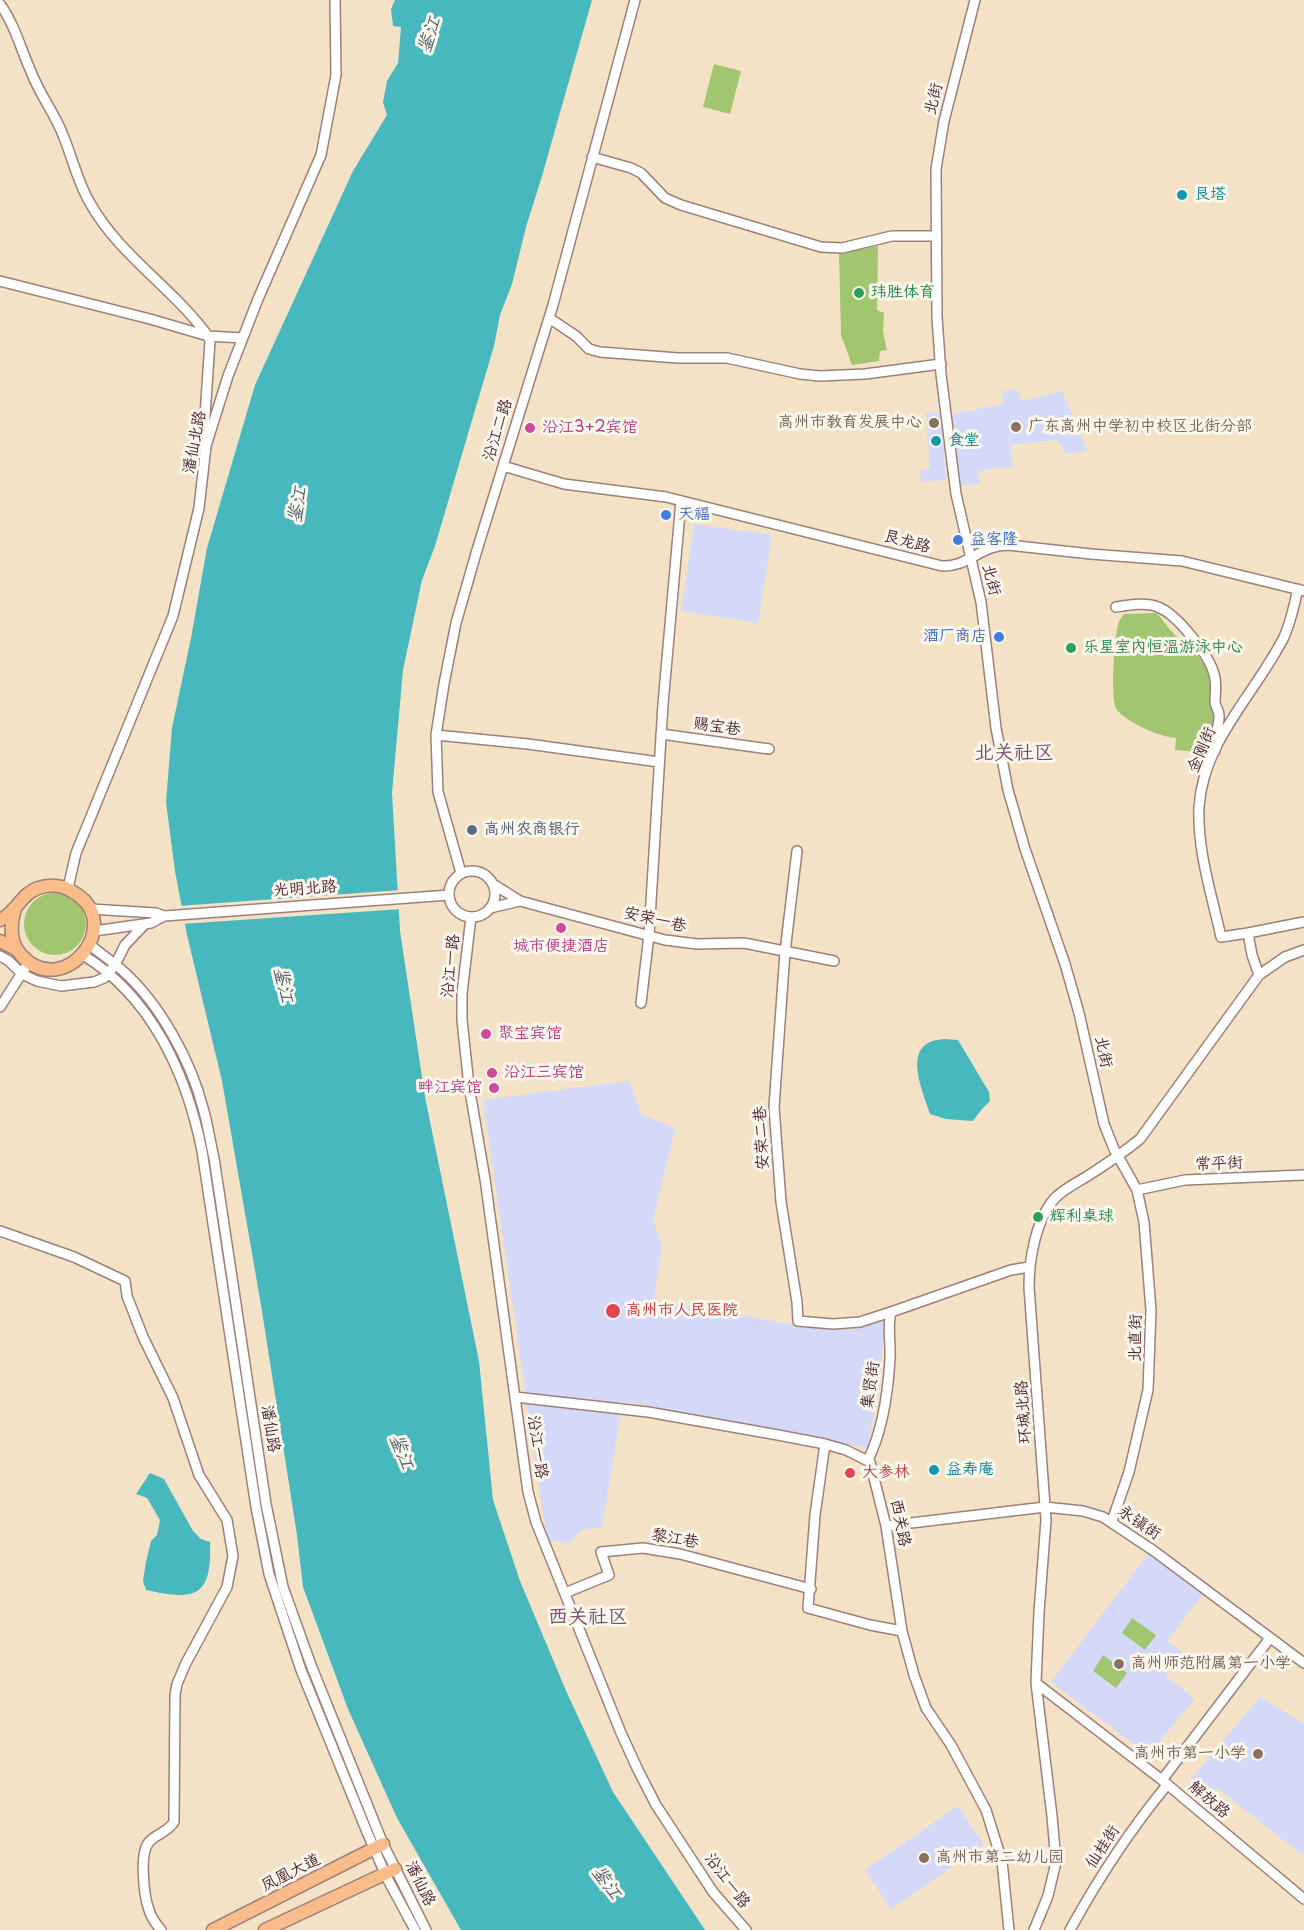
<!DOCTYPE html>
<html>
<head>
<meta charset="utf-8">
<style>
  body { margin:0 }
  canvas { display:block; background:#f3e2c6 }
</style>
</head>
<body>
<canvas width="1304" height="1930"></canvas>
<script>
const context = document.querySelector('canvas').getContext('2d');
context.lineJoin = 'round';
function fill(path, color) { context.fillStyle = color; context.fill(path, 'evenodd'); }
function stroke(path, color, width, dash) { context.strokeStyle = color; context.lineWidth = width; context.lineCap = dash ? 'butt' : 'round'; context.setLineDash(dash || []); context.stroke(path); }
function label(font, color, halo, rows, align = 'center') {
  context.font = font + ' "Playpen Sans","LXGW WenKai TC",sans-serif'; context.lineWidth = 6; context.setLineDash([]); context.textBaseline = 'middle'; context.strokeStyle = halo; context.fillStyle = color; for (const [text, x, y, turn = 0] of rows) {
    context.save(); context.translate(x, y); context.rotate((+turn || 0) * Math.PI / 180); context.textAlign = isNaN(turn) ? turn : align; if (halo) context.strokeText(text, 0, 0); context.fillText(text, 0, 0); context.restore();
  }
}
fill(new Path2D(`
  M 1017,389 L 1021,401 L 1062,391 L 1087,450 L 1066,454 L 1057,440 L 1010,445 L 1013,466 L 978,471 L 979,484 L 960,486 L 953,414 L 1004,404 L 1002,391 Z
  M 941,412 L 946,480 L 921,482 L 920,470 L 930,468 L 926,413 Z
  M 694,524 L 772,535 L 758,623 L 681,611 Z
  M 629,1081 L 641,1114 L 675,1128 L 653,1220 L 662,1245 L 654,1300 L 795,1325 L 854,1330 L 869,1321 L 885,1322 L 880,1377 L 868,1448 L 623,1401 L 602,1527 L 581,1530 L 569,1544 L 547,1540 L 483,1100 Z
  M 1149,1553 L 1203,1594 L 1167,1641 L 1183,1653 L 1165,1675 L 1195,1699 L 1148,1755 L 1051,1682 Z
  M 1260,1697 L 1304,1724 L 1304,1856 L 1217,1788 L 1206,1798 L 1187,1784 Z
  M 958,1806 L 984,1845 L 891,1909 L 865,1870 Z`), '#d4d8f9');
fill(new Path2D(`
  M 714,64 L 741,71 L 730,114 L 703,107 Z
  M 878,246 L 877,310 L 884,313 L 883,332 L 887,350 L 880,351 L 879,361 L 852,365 L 841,335 L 839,253 Z
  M 1156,613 C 1163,619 1167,627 1174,634 C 1186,646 1201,655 1208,672 C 1214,687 1211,705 1217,722 L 1206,743 L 1201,745 L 1201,750 L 1197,752 L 1175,750 L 1176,738 C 1160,737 1128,723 1117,710 C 1110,701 1114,634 1119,622 C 1120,619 1122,616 1124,614 Z
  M24 924a31 31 0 1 1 62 0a31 31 0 1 1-62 0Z
  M 1132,1618 L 1156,1635 L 1145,1650 L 1122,1633 Z
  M 1103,1655 L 1127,1673 L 1116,1688 L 1093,1671 Z`), '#a2c66f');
fill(new Path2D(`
  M 395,0 L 592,0 L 542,176 L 526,227 L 512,284 L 500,315 L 494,346 L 475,410 L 435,546 L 422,580 L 403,670 L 392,793 L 400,931 L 425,1097 L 479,1361 L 493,1500 L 520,1581 L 567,1693 L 613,1792 L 705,1930 L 461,1930 L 397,1818 L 348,1709 L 303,1587 L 297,1535 L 261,1305 L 222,1081 L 187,935 L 175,871 L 166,802 L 172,728 L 191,638 L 207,548 L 255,385 L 353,171 L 387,115 L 383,102 L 387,81 L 398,63 L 401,27 L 393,26 L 391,9 Z
  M 944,1039 L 958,1040 L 989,1092 L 990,1101 L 982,1109 L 973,1121 L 946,1119 L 930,1114 C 925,1096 904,1054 930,1042 C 934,1040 939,1040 944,1039 Z
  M 150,1473 L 164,1479 L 193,1531 L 201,1539 L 210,1542 C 212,1597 196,1601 146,1590 L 143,1581 L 146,1562 L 151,1541 L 157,1535 L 160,1520 L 147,1498 L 136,1494 Z`), '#48b8bf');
fill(new Path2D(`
  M 401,890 L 402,909 L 181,924 L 178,906 Z`), '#f3e2c6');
const minor = new Path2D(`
  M 975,0 L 944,121 L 936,169 L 937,317 L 941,374 L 956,494 L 981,602 L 996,728 L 1008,790 L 1025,849 L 1065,964 L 1079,1013 L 1104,1124 L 1114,1149 L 1137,1190 L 1144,1222 L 1151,1310 L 1148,1390 L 1129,1472 L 1112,1521
  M 0,4 C 15,25 21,50 32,74 C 40,95 55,114 63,135 C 72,157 78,183 90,203 C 119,255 173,288 208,336 L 210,341 L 204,431 L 206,444
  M 592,157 L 631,168 L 641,173 L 665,198 L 681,205 L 821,247 L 842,248 L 892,236 L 936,236
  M 0,281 L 150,319 L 208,336 L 242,338
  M 549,318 L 576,336 L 589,349 L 600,352 L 678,358 L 727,358 L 800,374 L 820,376 L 865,374 L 941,364
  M 503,466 L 564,484 L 666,497 L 942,566 C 969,567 980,545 1008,545 L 1091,554 L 1182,561 L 1304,591
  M 1116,607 C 1129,605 1146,602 1158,607 C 1177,614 1209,655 1214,674 C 1217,683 1215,693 1215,702 C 1215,706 1219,710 1219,715 C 1220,728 1212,736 1215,751
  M 661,734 L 769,749
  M 436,735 L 528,744 L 659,762
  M 797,851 L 785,952 L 774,1107 L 781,1202 L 797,1302 L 798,1321 L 833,1324 L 860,1322 L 891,1312
  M449 894a23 23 0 1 1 46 0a23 23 0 1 1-46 0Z
  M 461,873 L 438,792 L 436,735 L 444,684 L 456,623 L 477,550 L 553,305 L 635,0
  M 493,884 L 520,901 L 665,940 L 697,944 L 744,943 L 834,961
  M 68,888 L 76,853 L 173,616 L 199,508 L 206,446 L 228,376 L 258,299 L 321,155 L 336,75 L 335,0
  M 490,908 L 520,901
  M 90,909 L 156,913 L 164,916
  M 471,917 L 462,993 L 462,1020 L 469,1086 L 485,1179 L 528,1492 L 536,1522 L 621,1733 L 638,1770 L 656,1805 L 713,1892 L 746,1930
  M 94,931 L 151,923 L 164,916 L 449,895
  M 1248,933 L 1304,922
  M 90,945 C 101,954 113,962 123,971 C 160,1004 191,1061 203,1108 C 208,1125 210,1141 214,1158 L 266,1504 L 283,1587 L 311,1665 L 383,1844 L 426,1930
  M 83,955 C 152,997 187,1075 202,1151 L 256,1507 L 269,1574 L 301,1670 L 367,1832 L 387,1878 L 415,1930
  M 0,956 L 9,961 L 22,974 L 37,981 L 61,986 L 94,982 L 104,978 L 115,965 L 125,945 L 145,924
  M 1259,975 L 1252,955 L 1248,933 L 1221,937 C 1212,896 1197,850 1199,807 C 1203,741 1256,693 1284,637 C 1291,622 1294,605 1298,589
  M 641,1003 L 649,935 L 663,704 L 681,501
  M 0,1007 L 29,962
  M 1137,1190 L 1185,1180 L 1304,1175
  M 0,1231 L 74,1257 L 125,1281 L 127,1296 L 143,1337 L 173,1398 L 199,1475 L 227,1520 L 233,1556 L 227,1587 L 186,1663 L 177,1684 L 175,1695 L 174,1822 C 168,1832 156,1834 149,1842 C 139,1853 144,1897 149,1910 C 151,1918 156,1924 161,1930
  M 515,1397 L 648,1412 L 778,1435 L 825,1444 L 846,1450 L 870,1462 L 886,1526 L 902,1631 L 914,1675 L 926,1708 L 951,1745 L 986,1810 L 1002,1861 L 1009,1930
  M 825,1444 L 815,1515 L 808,1608 L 870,1625 L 902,1631
  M 868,1460 C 883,1430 888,1392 890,1359 C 891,1344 887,1326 891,1312 L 1011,1270 L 1029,1267
  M 886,1526 L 1045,1507 L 1083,1511 L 1103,1517 L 1154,1551 L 1304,1663
  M 565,1593 L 609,1575 L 601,1552 L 643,1548 L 680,1554 L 811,1589
  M 1036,1683 L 1162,1780 L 1304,1899
  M 1162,1780 L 1270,1638
  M 1034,1930 L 1048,1896 L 1056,1862 L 1052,1816 L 1036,1683 L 1039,1612 L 1046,1520 L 1029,1287 C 1029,1259 1036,1219 1055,1198 C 1064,1189 1076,1183 1086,1177 C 1105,1165 1123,1153 1140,1139 L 1259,975 L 1285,957 L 1304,950
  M 1070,1930 C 1098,1879 1130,1830 1167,1785`);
const major = new Path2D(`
  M 0,920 C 16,913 21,894 38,888 C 50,884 63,885 73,892 C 127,922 65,1001 22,956 C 9,943 10,926 15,909
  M 0,941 L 16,949
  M 213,1930 L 383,1844
  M 265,1930 L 395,1869`);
stroke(minor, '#9e8078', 12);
stroke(major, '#9e8078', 15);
stroke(minor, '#fff', 9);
stroke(major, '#fabc8b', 12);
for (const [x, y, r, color] of [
  [1182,195,6,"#0f9aa8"],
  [859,293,6,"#2e9e5b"],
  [934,423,6,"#8d6e63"],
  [1016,427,6,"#8d6e63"],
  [530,428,6,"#d1479c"],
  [936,441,6,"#0f9aa8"],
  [666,515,6,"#3f7fe0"],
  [958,540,6,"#3f7fe0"],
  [999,637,6,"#3f7fe0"],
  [1071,648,6,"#2e9e5b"],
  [472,830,6,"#5c6f8a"],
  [561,928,6,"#d1479c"],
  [486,1034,6,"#d1479c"],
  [492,1073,6,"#d1479c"],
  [494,1088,6,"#d1479c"],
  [1038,1217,6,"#2e9e5b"],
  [613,1311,8,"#e0444e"],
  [934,1470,6,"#0f9aa8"],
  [850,1473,6,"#e0444e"],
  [1119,1664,6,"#8d6e63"],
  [1258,1754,6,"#8d6e63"],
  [924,1858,6,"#8d6e63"]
]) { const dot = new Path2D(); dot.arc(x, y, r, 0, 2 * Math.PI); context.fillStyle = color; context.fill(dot); stroke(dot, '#fbf7ec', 2); }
label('16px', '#4a1f2b', '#fbf7ec', [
  ["北街",934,99,-76],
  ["沿江二路",498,430,-73],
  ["潘仙北路",195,442,-79],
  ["艮龙路",907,542,15],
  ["北街",991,580,76],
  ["赐宝巷",717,727,8],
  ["金刚街",1202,750,-67],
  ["光明北路",305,889,-4],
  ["安荣一巷",655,920,13],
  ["沿江一路",451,966,-84],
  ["北街",1103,1052,78],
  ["安荣二巷",762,1138,-93],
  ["常平街",1219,1164,-2],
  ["北直街",1136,1338,-89],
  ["集贤街",871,1385,-82],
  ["环城北路",1024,1412,-94],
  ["潘仙路",270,1429,81],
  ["沿江一路",537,1447,82],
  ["西关路",900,1523,79],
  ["永镇街",1139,1523,34],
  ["黎江巷",675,1539,10],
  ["解放路",1209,1800,40],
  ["仙桂街",1103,1847,-57],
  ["凤凰大道",291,1873,-27],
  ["沿江一路",727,1881,53],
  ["潘仙路",420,1884,64]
]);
label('16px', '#0d838f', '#fbf7ec', [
  ["艮塔",1194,195],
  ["食堂",948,441],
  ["益寿庵",946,1470]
], 'left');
label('16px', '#27864d', '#fbf7ec', [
  ["玮胜体育",871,293],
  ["乐星室内恒温游泳中心",1083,648],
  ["辉利桌球",1050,1217]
], 'left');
label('16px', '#785e54', '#fbf7ec', [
  ["高州市教育发展中心",922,423,"right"],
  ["广东高州中学初中校区北街分部",1028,427],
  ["高州师范附属第一小学",1131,1664],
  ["高州市第一小学",1246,1754,"right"],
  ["高州市第二幼儿园",936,1858]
], 'left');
label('16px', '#b23c85', '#fbf7ec', [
  ["沿江3+2宾馆",542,428],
  ["城市便捷酒店",561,947,"center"],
  ["聚宝宾馆",498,1034],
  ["沿江三宾馆",504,1073],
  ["畔江宾馆",482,1088,"right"]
], 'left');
label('16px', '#366cbe', '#fbf7ec', [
  ["天福",678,515],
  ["益客隆",970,540],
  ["酒厂商店",987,637,"right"]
], 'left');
label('16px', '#4e5e75', '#fbf7ec', [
  ["高州农商银行",484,830]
], 'left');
label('16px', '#be3a42', '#fbf7ec', [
  ["高州市人民医院",626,1311],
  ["大参林",862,1473]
], 'left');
label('italic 18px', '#495c66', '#fbf7ec', [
  ["鉴江",430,35,-71],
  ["鉴江",298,505,-80],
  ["鉴江",283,985,78],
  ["鉴江",401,1452,69],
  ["鉴江",606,1883,54]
]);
label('20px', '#784c6a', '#fbf7ec', [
  ["北关社区",1014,753],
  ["西关社区",588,1617]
]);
</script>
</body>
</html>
